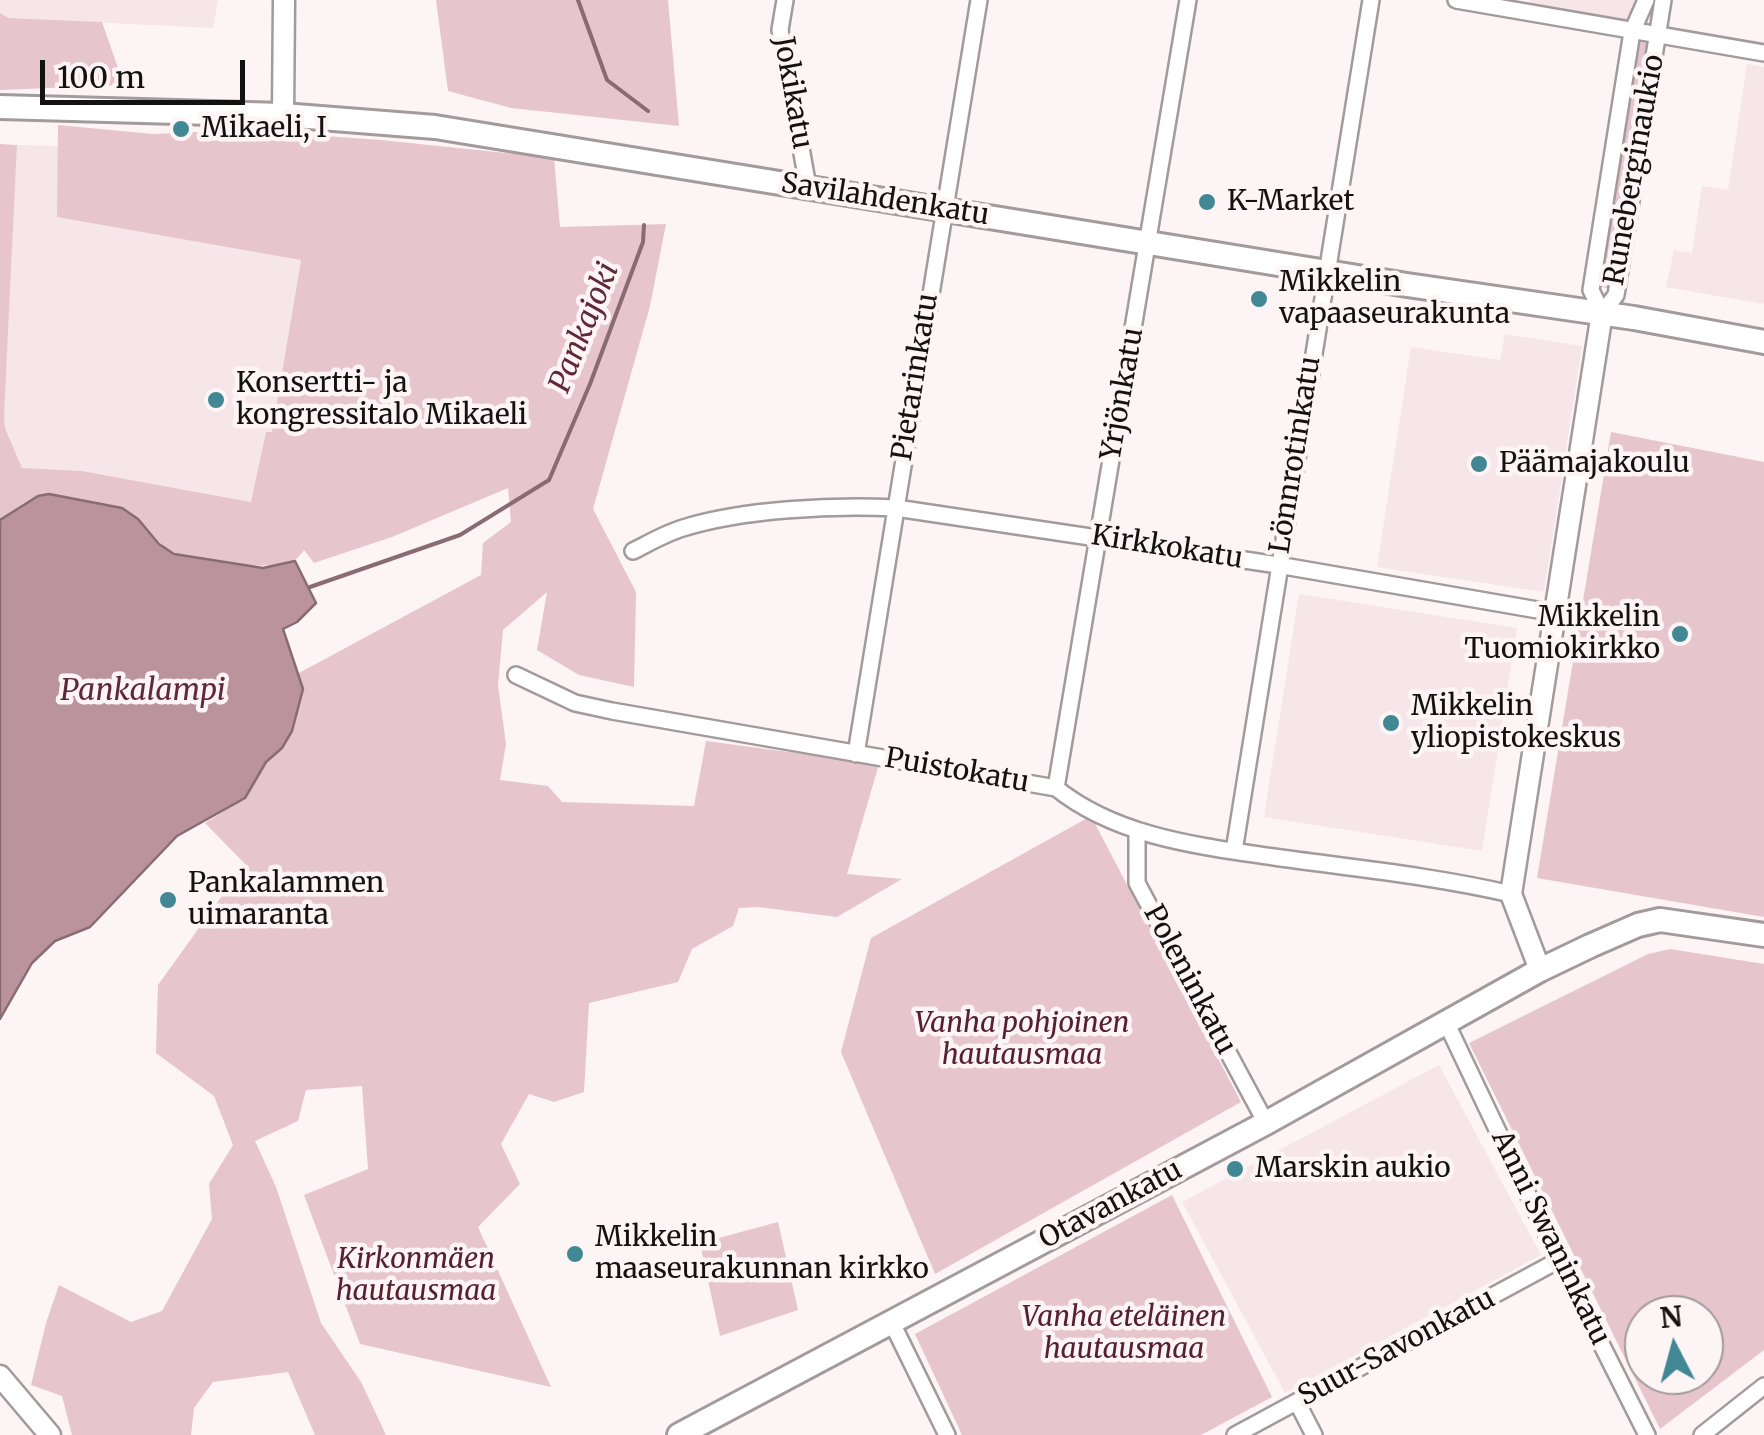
<!DOCTYPE html>
<html>
<head>
<meta charset="utf-8">
<style>
  body { margin:0 }
  #map { position:relative; width:1764px; height:1435px; overflow:hidden; background:#fdf4f6; font-family:Merriweather,serif }
  canvas { display:block }
  .north { position:absolute; left:1624px; top:1295px; width:100px; height:100px; box-sizing:border-box; background:#fdf4f6; border:2px solid #a0999b; border-radius:50%; rotate:354deg; font-size:28px; font-weight:700; line-height:40px; text-align:center; color:#141112 }
  .north::after { content:''; display:block; margin:auto; width:35px; height:45px; background:#428794; clip-path:polygon(50% 0,100% 100%,50% 72%,0 100%) }
  .scale { position:absolute; left:40px; top:60px; width:205px; height:45px; box-sizing:border-box; border:5px solid #141112; border-top:0; padding-left:12px; font-size:30px; line-height:35px; white-space:nowrap; color:#141112; -webkit-text-stroke:8px #fdf4f6; paint-order:stroke }
</style>
</head>
<body>
<div id="map">
<canvas width="1764" height="1435"></canvas>
<div class="north">N</div>
<div class="scale">100 m</div>
</div>
<script>
const context = document.querySelector('canvas').getContext('2d');
context.lineJoin = 'round';
function fill(path, color) { context.fillStyle = color; context.fill(path, 'evenodd'); }
function stroke(path, color, width, dash) { context.strokeStyle = color; context.lineWidth = width; context.lineCap = dash ? 'butt' : 'round'; context.setLineDash(dash || []); context.stroke(path); }
function label(font, color, halo, rows, align = 'center') {
  context.font = font + ' Merriweather,serif'; context.lineWidth = 9; context.setLineDash([]); context.textBaseline = 'middle'; context.strokeStyle = halo; context.fillStyle = color; for (const [text, x, y, turn = 0] of rows) {
    context.save(); context.translate(x, y); context.rotate((+turn || 0) * Math.PI / 180); context.textAlign = isNaN(turn) ? turn : align; if (halo) context.strokeText(text, 0, 0); context.fillText(text, 0, 0); context.restore();
  }
}
fill(new Path2D(`
  M 0,0 L 218,0 L 213,28 L 9,18 L 0,13 Z
  M 1530,0 L 1638,0 L 1628,23 L 1529,6 Z
  M 1747,64 L 1764,67 L 1764,304 L 1666,287 L 1674,250 L 1692,253 L 1702,186 L 1728,190 Z
  M 17,145 L 58,146 L 58,217 L 301,259 L 272,433 L 266,433 L 252,502 L 82,471 L 22,468 L 5,428 L 4,417 Z
  M 1505,334 L 1582,346 L 1544,592 L 1377,567 L 1411,347 L 1500,360 Z
  M 1299,594 L 1517,628 L 1482,851 L 1264,817 Z
  M 1439,1065 L 1541,1255 L 1285,1393 L 1182,1202 Z`), '#f6e5e9');
fill(new Path2D(`
  M 436,0 L 668,0 L 679,126 L 511,108 L 448,91 Z
  M 0,13 L 9,18 L 102,22 L 124,85 L 0,90 Z
  M 1635,34 L 1654,37 L 1614,289 L 1594,286 Z
  M 58,125 L 153,134 L 239,130 L 381,140 L 554,158 L 560,227 L 666,224 L 650,306 L 593,509 L 636,592 L 634,687 L 579,675 L 537,650 L 547,592 L 503,630 L 498,685 L 506,744 L 500,780 L 548,786 L 562,802 L 694,806 L 706,741 L 879,764 L 847,874 L 902,879 L 837,917 L 758,907 L 739,908 L 733,926 L 692,949 L 678,982 L 589,1003 L 584,1092 L 554,1102 L 529,1094 L 501,1144 L 520,1184 L 478,1227 L 551,1387 L 360,1344 L 304,1195 L 368,1169 L 362,1086 L 306,1090 L 298,1121 L 255,1141 L 276,1187 L 321,1323 L 361,1382 L 386,1435 L 315,1435 L 288,1372 L 213,1382 L 194,1408 L 191,1435 L 72,1435 L 62,1396 L 31,1385 L 46,1323 L 59,1285 L 131,1322 L 162,1311 L 212,1219 L 209,1184 L 233,1145 L 214,1096 L 156,1053 L 158,985 L 245,864 L 205,823 L 245,798 L 266,762 L 282,748 L 292,731 L 303,689 L 299,673 L 481,575 L 483,543 L 511,522 L 508,488 L 392,537 L 314,563 L 304,550 C 303,552 296,560 294,561 C 276,572 189,561 171,551 C 156,543 150,528 137,519 C 123,508 56,491 40,496 C 26,500 12,512 0,520 L 0,144 L 17,145 L 4,417 L 5,428 L 22,468 L 82,471 L 251,502 L 266,432 L 272,432 L 301,260 L 57,217 Z
  M 1611,432 L 1764,462 L 1764,917 L 1537,878 Z
  M 1091,816 L 1241,1102 L 935,1274 L 841,1052 L 871,938 Z
  M 1670,949 L 1764,964 L 1764,1350 L 1660,1429 L 1469,1043 L 1648,954 ZM 1644,1315 L 1704,1315 L 1704,1375 L 1644,1375 Z
  M 1172,1195 L 1272,1397 L 1201,1435 L 962,1435 L 915,1334 Z
  M 778,1222 L 798,1310 L 720,1336 L 700,1243 Z`), '#e7c5cd');
const water = new Path2D(`
  M 49,494 L 122,508 L 138,519 L 159,544 L 174,554 L 263,568 L 295,561 L 316,603 L 297,622 L 283,629 L 303,689 L 292,731 L 282,748 L 266,762 L 245,798 L 177,836 L 90,927 L 55,941 L 32,963 L 0,1019 L 0,520 L 38,496 Z`);
fill(water, '#bb939d');
stroke(water, '#896c73', 2.5);
stroke(new Path2D(`
  M 578,0 L 607,80 L 648,111
  M 310,587 L 460,535 L 549,480 L 590,384 L 643,242 L 644,225`), '#896c73', 4);
const minor = new Path2D(`
  M 785,0 L 780,30 L 808,187
  M 1456,0 L 1764,53
  M 1646,0 L 1632,32 L 1591,290 L 1602,313 L 1616,295 L 1663,0
  M 633,551 C 649,543 666,533 683,528 C 744,509 833,505 896,508 L 1278,565 L 1555,613
  M 516,675 L 575,703 L 612,711 L 1056,788 C 1117,837 1199,846 1274,857 C 1353,868 1434,876 1511,894
  M 856,754 L 979,0
  M 1056,788 L 1188,0
  M 1137,832 L 1137,883 L 1266,1123
  M 1234,851 L 1371,0
  M 1446,1022 L 1559,1260 L 1647,1435
  M 891,1321 L 947,1435
  M 1297,1402 L 1314,1435
  M 1235,1435 L 1559,1260
  M 1702,1435 L 1764,1386`);
const tertiary = new Path2D(`
  M 283,115 L 284,0
  M 1540,970 L 1511,894 L 1602,313
  M 0,1376 L 50,1435`);
const secondary = new Path2D(`
  M 0,107 L 283,115 L 435,127 L 1407,285 L 1634,318 L 1764,342
  M 679,1435 L 1266,1123 L 1540,970 L 1590,946 L 1638,925 L 1660,920 L 1764,935`);
stroke(minor, '#a29a9c', 20);
stroke(tertiary, '#a29a9c', 25);
stroke(secondary, '#a29a9c', 28);
stroke(minor, '#fff', 15);
stroke(tertiary, '#fff', 20);
stroke(secondary, '#fff', 22);
for (const [x, y, r, color] of [
  [181,129,10,"#428794"],
  [1207,202,10,"#428794"],
  [1259,299,10,"#428794"],
  [216,400,10,"#428794"],
  [1479,464,10,"#428794"],
  [1680,634,10,"#428794"],
  [1391,723,10,"#428794"],
  [168,900,10,"#428794"],
  [1235,1169,10,"#428794"],
  [575,1254,10,"#428794"]
]) { const dot = new Path2D(); dot.arc(x, y, r, 0, 2 * Math.PI); context.fillStyle = color; context.fill(dot); stroke(dot, '#fdf4f6', 4); }
label('28px', '#141112', '#fdf4f6', [
  ["Jokikatu",792,93,80],
  ["Runeberginaukio",1635,170,-80],
  ["Savilahdenkatu",885,200,9],
  ["Pietarinkatu",916,377,-81],
  ["Yrjönkatu",1123,394,-80],
  ["Lönnrotinkatu",1296,455,-81],
  ["Kirkkokatu",1167,548,9],
  ["Puistokatu",957,771,10],
  ["Poleninkatu",1189,980,62],
  ["Otavankatu",1111,1205,-28],
  ["Anni Swaninkatu",1550,1238,64],
  ["Suur-Savonkatu",1397,1348,-28]
]);
label('28px', '#141112', '#fdf4f6', [
  ["Mikaeli, I",201,129],
  ["K-Market",1227,202],
  ["Mikkelin",1279,283],
  ["vapaaseurakunta",1279,315],
  ["Konsertti- ja",236,384],
  ["kongressitalo Mikaeli",236,416],
  ["Päämajakoulu",1499,464],
  ["Mikkelin",1660,618,"right"],
  ["Tuomiokirkko",1660,650,"right"],
  ["Mikkelin",1411,707],
  ["yliopistokeskus",1411,739],
  ["Pankalammen",188,884],
  ["uimaranta",188,916],
  ["Marskin aukio",1255,1169],
  ["Mikkelin",595,1238],
  ["maaseurakunnan kirkko",595,1270]
], 'left');
label('italic 28px', '#552032', '#fdf4f6', [
  ["Vanha pohjoinen",1022,1024],
  ["hautausmaa",1022,1056],
  ["Kirkonmäen",416,1260],
  ["hautausmaa",416,1292],
  ["Vanha eteläinen",1124,1318],
  ["hautausmaa",1124,1350]
]);
label('italic 30px', '#5f293a', '#fdf4f6', [
  ["Pankajoki",585,328,-68],
  ["Pankalampi",143,692]
]);
</script>
</body>
</html>
